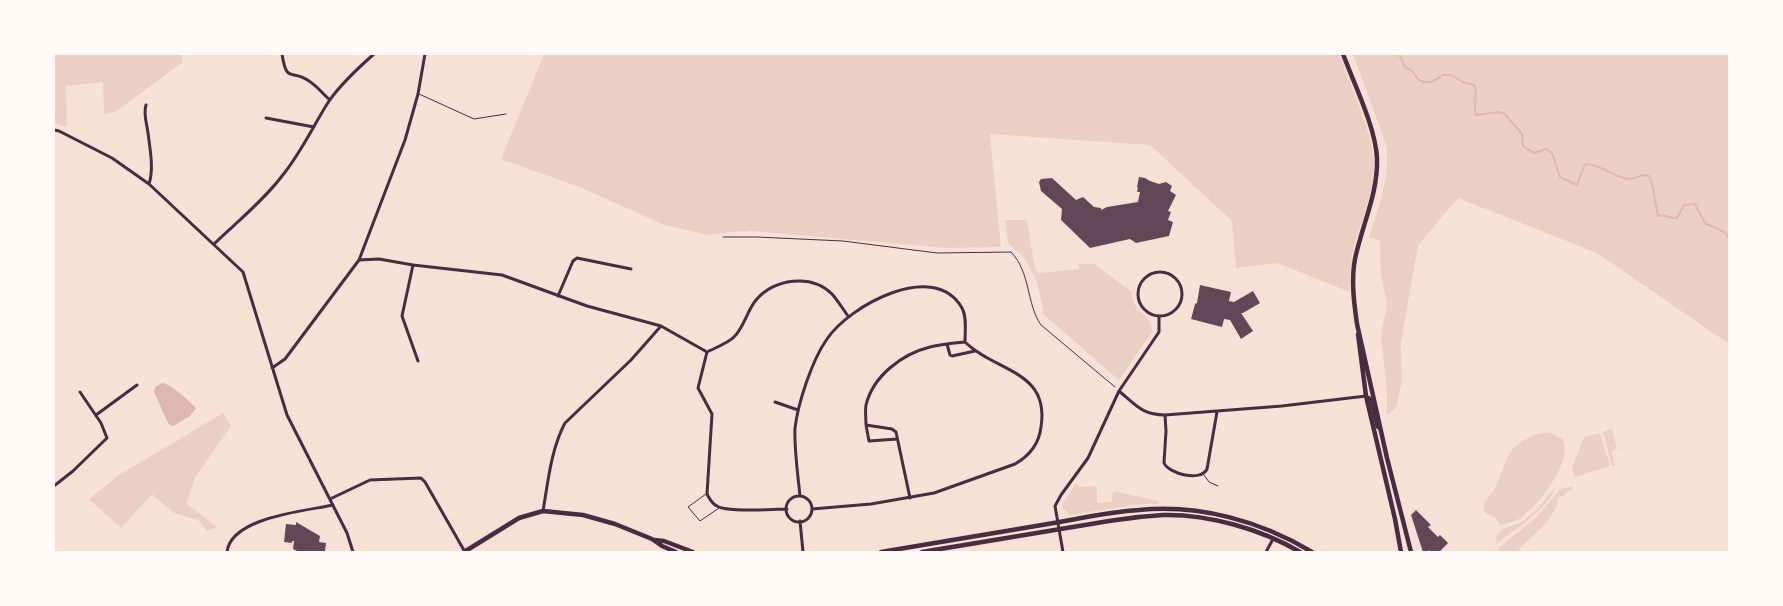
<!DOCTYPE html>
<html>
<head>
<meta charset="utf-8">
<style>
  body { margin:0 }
  #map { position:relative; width:1783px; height:606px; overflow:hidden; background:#f7e1d7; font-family:Cabin,sans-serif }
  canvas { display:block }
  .frame { position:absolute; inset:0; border:55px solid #fffaf5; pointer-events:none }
</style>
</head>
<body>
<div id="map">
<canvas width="1783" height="606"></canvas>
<div class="frame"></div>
</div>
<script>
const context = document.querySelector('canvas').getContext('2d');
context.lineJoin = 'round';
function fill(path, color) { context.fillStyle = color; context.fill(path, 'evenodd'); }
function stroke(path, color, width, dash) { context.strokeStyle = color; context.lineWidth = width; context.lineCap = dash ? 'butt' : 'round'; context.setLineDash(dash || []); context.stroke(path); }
fill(new Path2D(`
  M 54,54 L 181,54 L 183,62 L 115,112 L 104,114 L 103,82 L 66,86 L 67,127 L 54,123 Z
  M 544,54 L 1339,54 C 1350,85 1376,138 1374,170 C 1372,193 1364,214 1357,236 C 1352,254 1349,273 1350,292 L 1277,263 L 1236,268 L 1232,221 L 1150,145 L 990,134 L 1001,247 L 946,248 L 753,231 L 732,232 L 708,235 L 662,224 L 582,188 L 501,159 Z
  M 1353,54 L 1729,54 L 1729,344 L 1597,253 L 1458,198 L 1418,245 L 1401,343 L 1402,381 L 1396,408 L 1387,415 L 1387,393 L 1381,335 L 1387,304 L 1381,275 L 1380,241 L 1369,237 L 1380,203 L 1387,172 L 1387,147 Z
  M 1005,220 L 1027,220 L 1035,269 L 1039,273 L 1079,269 L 1079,264 L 1094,264 L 1132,292 C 1130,310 1153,315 1152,332 L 1119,380 L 1044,315 L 1037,282 L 1025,259 L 1008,243 Z
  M 223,413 L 231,426 L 196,476 L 186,503 L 217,527 L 207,531 L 198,520 L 174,513 L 152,494 L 121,528 L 89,499 L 119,475 Z
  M 1612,429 L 1617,449 L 1611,451 L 1615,465 L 1612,466 L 1603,432 Z
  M 1540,433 L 1551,433 L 1563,439 C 1573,463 1538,506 1519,519 C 1514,522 1506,523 1500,525 C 1498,522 1496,518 1493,516 C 1489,514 1485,515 1484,510 C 1482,501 1490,497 1494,490 C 1510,459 1502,447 1540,433 Z
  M 1600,433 L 1610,466 L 1575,477 L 1572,468 L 1584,437 Z
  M 1076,484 L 1078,485 L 1079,487 L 1097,486 L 1097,503 L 1112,502 L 1113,492 L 1118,492 L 1158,501 L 1159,504 L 1141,504 L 1070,515 L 1063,508 L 1062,504 Z
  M 1572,486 L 1572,489 L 1568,491 L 1564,496 L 1559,497 C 1555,520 1535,533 1519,549 L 1522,552 L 1500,552 L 1498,548 L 1536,518 L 1560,489 Z
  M 1555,488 C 1550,507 1512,532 1496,544 L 1497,535 L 1503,529 L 1522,522 L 1537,509 Z`), '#ebcfc5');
fill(new Path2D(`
  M 162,383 C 171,384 189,401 196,408 L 190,416 L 173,426 L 168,423 L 154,392 L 155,387 Z`), '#dcb8b0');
stroke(new Path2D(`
  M 1399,54 L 1405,67 L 1412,71 L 1419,80 L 1424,82 L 1431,82 L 1444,75 L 1451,75 L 1463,82 L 1474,85 C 1478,93 1473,105 1476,115 L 1499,112 L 1505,114 L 1522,134 L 1523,146 L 1534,153 L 1546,149 L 1552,153 L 1560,177 L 1577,185 L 1584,166 L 1586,164 C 1598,163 1618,179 1629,179 C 1637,179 1640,173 1649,176 C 1654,187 1655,203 1658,216 C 1666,214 1671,219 1677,218 L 1684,205 L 1695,204 L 1705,223 L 1726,233 L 1729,239`), '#dcb8b0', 2);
fill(new Path2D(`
  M 1139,177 L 1145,178 L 1150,181 L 1159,184 L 1166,182 L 1172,186 L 1170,191 L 1176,195 L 1168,211 L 1171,212 L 1168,220 L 1173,222 L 1169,236 L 1136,243 L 1130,239 L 1090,248 L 1061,220 L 1062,209 L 1041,191 L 1039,182 L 1041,179 L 1052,178 L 1076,200 L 1083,197 L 1094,207 L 1101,208 L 1101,210 L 1107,207 L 1138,202 L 1140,192 L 1137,192 L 1138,188 L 1137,187 Z
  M 1200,285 L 1231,292 L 1229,301 L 1234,302 L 1253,291 L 1260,303 L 1243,313 L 1241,313 L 1253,331 L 1241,339 L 1230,320 L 1224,319 L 1222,327 L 1191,319 L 1195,304 L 1197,303 Z
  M 1416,510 L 1431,525 L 1428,527 L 1438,537 L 1440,535 L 1448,543 L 1439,552 L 1431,552 L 1429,550 L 1427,552 L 1423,552 L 1411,515 Z
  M 296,522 L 320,536 L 319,542 L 326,543 L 325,551 L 299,552 L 293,549 L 294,541 L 292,541 L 292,543 L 284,542 L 286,524 L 296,525 Z`), '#644757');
stroke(new Path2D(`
  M 723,237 L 757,237 L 843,241 L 937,253 L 1011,252 C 1031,273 1026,303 1041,325 L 1115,387`), '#4a2c40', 1);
stroke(new Path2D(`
  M 419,94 L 474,119 L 506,114
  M 1204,475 L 1209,482 L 1218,486
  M 706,494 L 688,507 L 700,521 L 719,508`), '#4a2c40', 1);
stroke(new Path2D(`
  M 282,54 C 287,85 291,68 309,81 C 317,86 323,94 330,100
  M 146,105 C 143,114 147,124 148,133 C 150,149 154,169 149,184
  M 266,118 L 314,127
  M 54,130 L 59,131 L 112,158 L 149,184 L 243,272 L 287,415 L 347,533 L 353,552
  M 214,244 C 237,222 263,201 282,176 C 301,153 313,126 329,101 C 341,84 358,68 374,54
  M 359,260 L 379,259 L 413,265 L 502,275 L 587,306 L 661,326 L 707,352 L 698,388 L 712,414 L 707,494 C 709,498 712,504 717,506 C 728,513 772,509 787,509
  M 413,265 L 402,316 L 418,361
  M1138 294a22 22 0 1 1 44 0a22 22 0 1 1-44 0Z
  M 558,296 L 573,261 L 577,258 L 631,269
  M 947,344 L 950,355 L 952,356 L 975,351
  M 707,352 C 715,348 728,343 734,337 C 744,327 747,311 756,300 C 774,279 811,273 832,294 C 838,301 843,309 848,316
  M 272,368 L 285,359 L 359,260 L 405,140 L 418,94 L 425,54
  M 1119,391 C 1136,405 1142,415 1165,415 L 1282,406 L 1366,396 L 1370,398 L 1377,427 L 1380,429
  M 775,402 L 798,410
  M 96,415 L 137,385
  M 1165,415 L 1166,431 L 1164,463 C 1169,474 1201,482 1207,469 L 1217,412
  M 866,425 L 869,441 L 897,439
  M 54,486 L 73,471 L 107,438 L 101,423 L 80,392
  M 800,496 C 798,476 794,448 795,428 C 798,403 812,360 827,339 C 849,306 934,259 962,308 C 967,317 965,331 965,342
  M786 509a13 13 0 1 1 26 0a13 13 0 1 1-26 0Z
  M 910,498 L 896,432 L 892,429 L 866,425 C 866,419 865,411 866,405 C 873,376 902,354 930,347 C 941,344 954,343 965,342
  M 330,499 L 370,480 L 421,478 L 425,482 L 465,552
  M 812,509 L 871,504 L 934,493 L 1015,464 C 1029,456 1039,444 1041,427 C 1050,370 995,372 965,342
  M 543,511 C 548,482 551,449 565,423 L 631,360 L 661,326
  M 800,521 L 803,552
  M 227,552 C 231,517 306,511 333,505
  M 1063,552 L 1055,506 L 1061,495 L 1088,458 L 1119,391 L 1159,332 L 1159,316
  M 1266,552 L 1273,539`), '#4a2c40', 3);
stroke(new Path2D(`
  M 1343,54 C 1354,84 1376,128 1377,159 C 1378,194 1362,225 1355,259 C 1351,280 1354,303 1357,324 L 1387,458 L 1411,552
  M 1358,334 L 1366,396 L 1395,519 L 1401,552
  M 654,540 L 664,541 L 693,552
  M 464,552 L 519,518 L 543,511 L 583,515 L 615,524 L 652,539 L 662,546 L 676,552
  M 881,552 C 935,543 988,534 1042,525 C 1074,520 1106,512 1139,510 C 1199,504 1261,521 1312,552
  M 922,552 L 1109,521 C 1127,518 1145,516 1163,515 C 1208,514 1261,529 1300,552`), '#4a2c40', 4.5);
</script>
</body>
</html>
